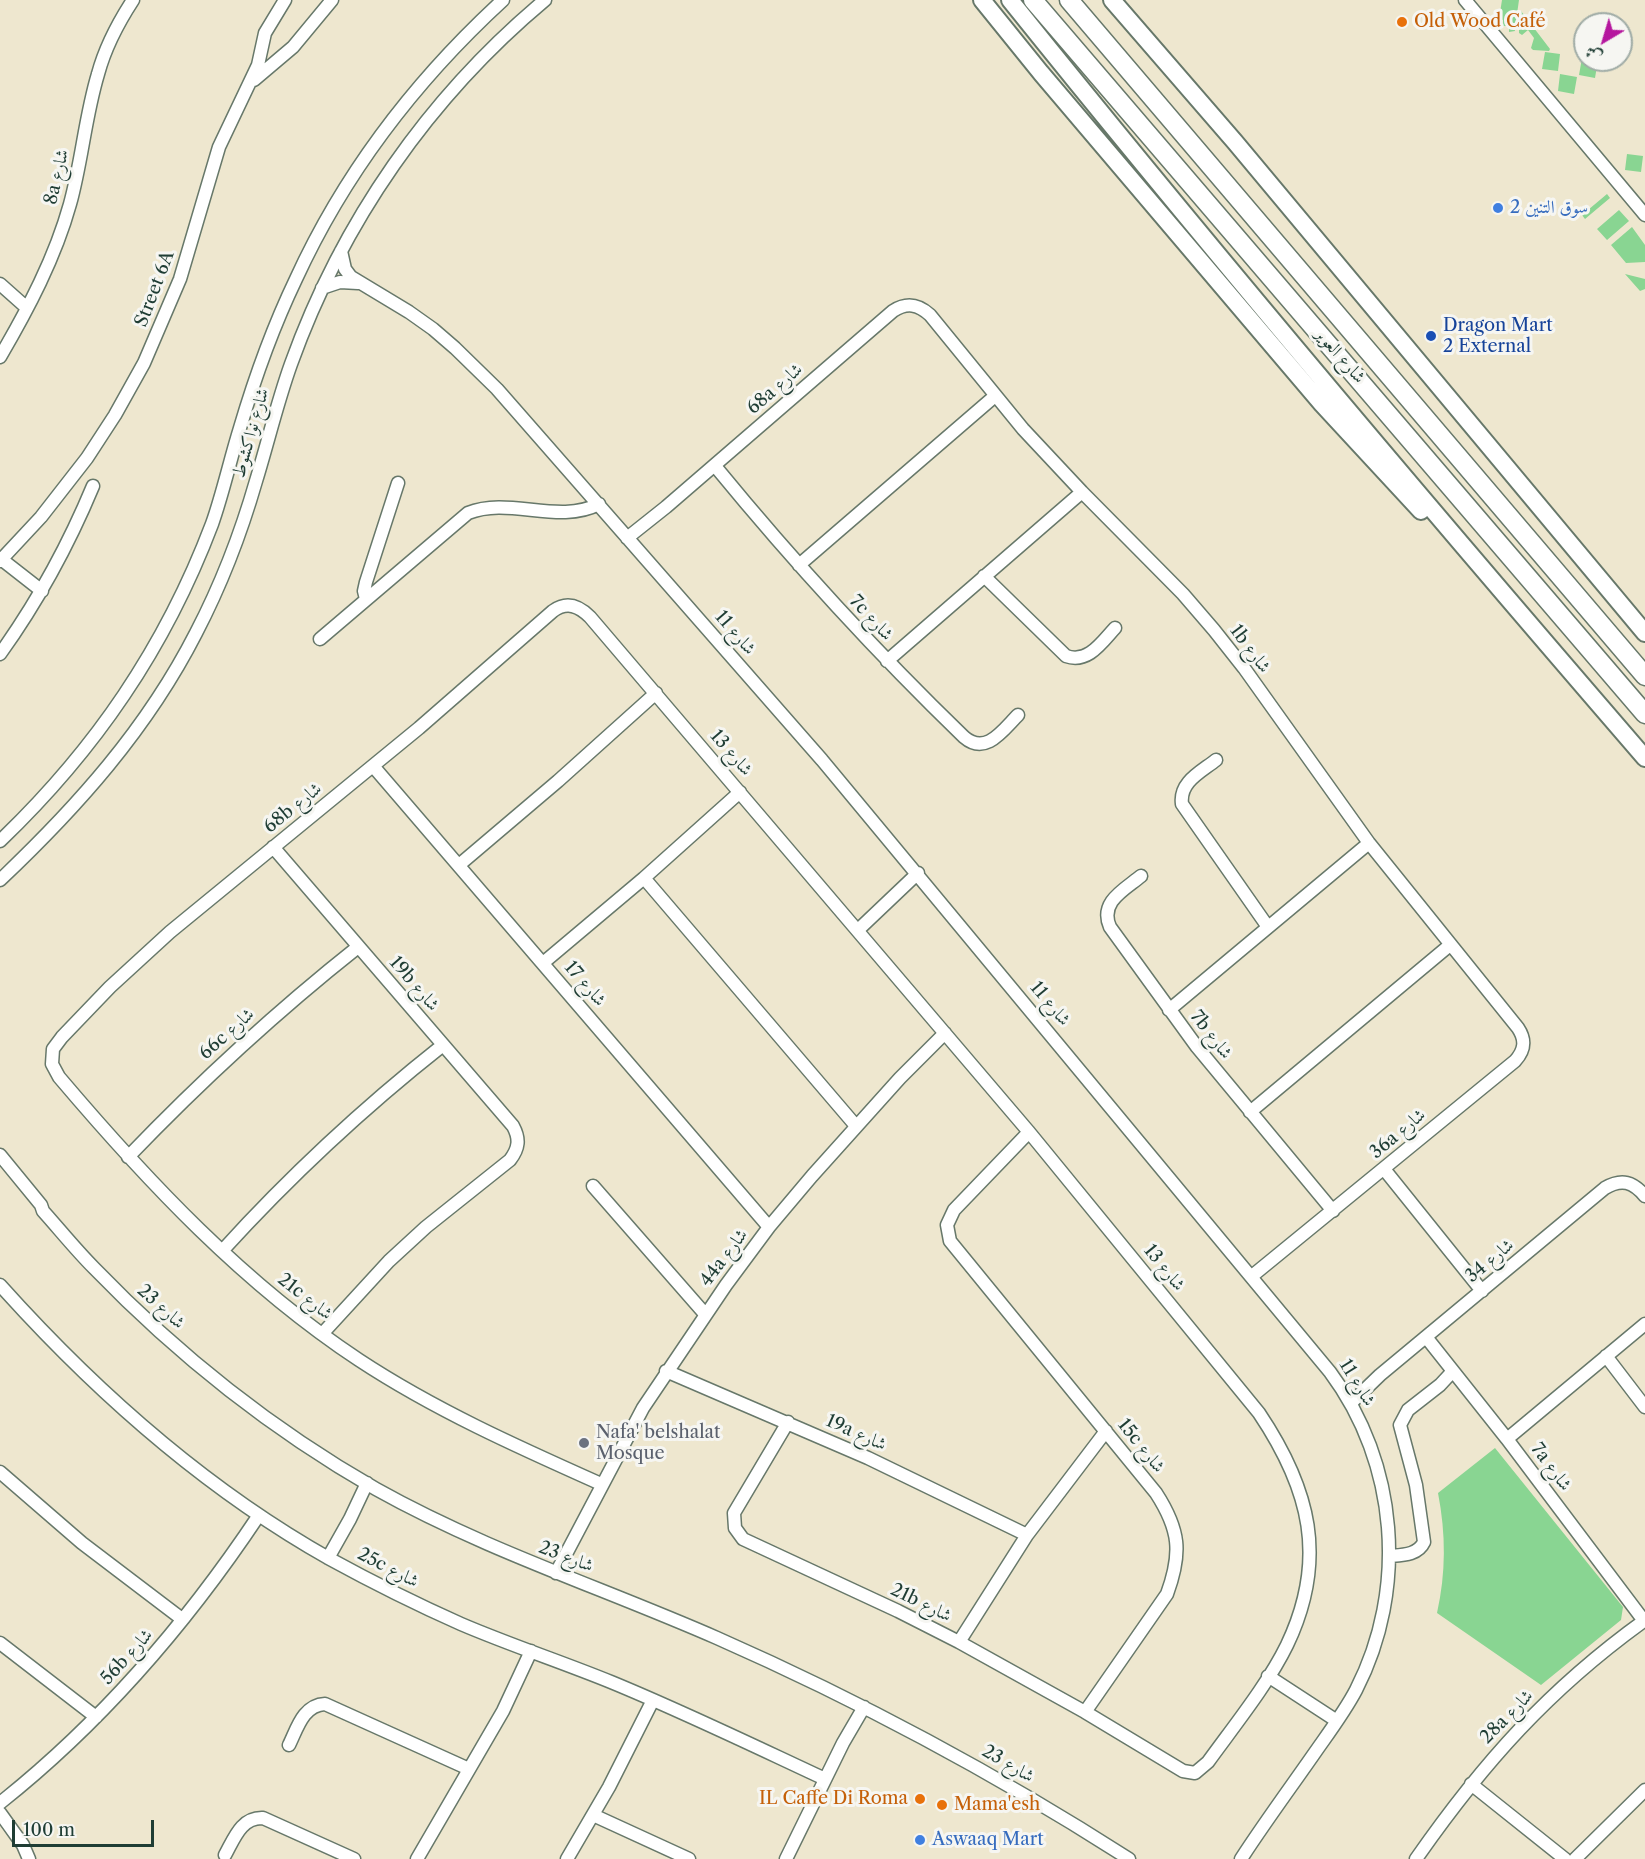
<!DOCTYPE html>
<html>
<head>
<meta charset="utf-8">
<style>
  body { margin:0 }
  #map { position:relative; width:1645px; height:1859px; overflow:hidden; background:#eee7cf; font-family:"Libre Caslon Text",Amiri,serif }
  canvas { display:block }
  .north { position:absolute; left:1573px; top:12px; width:60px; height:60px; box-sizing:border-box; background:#f6f6f2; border:2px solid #a0aca6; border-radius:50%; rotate:218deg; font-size:16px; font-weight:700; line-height:24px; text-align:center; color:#1f3d34 }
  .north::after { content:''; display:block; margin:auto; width:21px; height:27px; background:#b5179e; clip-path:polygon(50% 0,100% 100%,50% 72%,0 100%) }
  .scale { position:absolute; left:12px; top:1820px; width:142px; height:27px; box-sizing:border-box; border:3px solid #1f3d34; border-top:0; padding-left:8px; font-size:18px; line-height:21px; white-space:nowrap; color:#1f3d34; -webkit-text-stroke:4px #f6f6f2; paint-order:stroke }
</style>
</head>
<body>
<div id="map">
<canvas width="1645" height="1859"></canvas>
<div class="north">ش</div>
<div class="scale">100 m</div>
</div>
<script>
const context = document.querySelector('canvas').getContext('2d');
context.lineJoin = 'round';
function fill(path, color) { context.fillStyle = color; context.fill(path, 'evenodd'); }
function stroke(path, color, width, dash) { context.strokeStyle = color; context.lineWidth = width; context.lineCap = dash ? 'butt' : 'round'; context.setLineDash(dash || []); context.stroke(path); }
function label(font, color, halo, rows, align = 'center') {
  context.font = font + ' "Libre Caslon Text",Amiri,serif'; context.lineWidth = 6; context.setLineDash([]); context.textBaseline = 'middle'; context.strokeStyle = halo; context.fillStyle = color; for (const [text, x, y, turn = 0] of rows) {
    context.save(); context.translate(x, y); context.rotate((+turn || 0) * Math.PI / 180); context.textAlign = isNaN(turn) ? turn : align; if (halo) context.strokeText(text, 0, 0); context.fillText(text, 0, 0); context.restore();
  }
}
fill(new Path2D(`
  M 1502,0 L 1519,0 L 1517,14 L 1521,11 L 1550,49 L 1549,51 L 1533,50 L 1531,48 L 1534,38 L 1528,30 L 1522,35 L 1519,33 L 1519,24 L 1514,26 L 1515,31 L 1509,32 L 1509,26 L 1503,26 L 1503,20 L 1499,19 Z
  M 1545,52 L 1560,54 L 1558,71 L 1542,69 Z
  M 1582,58 L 1585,58 L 1585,60 L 1598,60 L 1595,78 L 1579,75 Z
  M 1560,74 L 1577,77 L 1574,94 L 1558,91 Z
  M 1627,154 L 1643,156 L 1641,172 L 1625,170 Z
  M 1607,194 L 1610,198 L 1585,219 L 1582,215 Z
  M 1619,210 L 1629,221 L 1607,240 L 1597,229 Z
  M 1632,227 L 1645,245 L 1645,262 L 1626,263 L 1611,245 Z
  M 1625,274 L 1645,279 L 1645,289 L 1640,291 Z
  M 1495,1448 L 1623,1607 L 1621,1620 L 1541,1685 L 1437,1613 C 1446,1573 1446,1534 1438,1493 Z`), '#89d592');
const minor = new Path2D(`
  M 1465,0 L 1645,215
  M 254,80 L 293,47 L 332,0
  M 341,251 L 345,269 L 351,277 L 409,312 L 433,329 L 455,348 L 497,389 L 822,760 L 1330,1372 C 1398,1463 1408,1589 1356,1690 C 1345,1711 1330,1731 1316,1751 C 1291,1787 1265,1822 1241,1859
  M 0,284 L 27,308
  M 322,288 L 340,282 L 358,283
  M 0,357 C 28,309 55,258 70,204 C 82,161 85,117 98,74 C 105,48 118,23 133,0
  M 715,466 C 793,561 875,651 964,737 C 986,756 1003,730 1018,715
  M 627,538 L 666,507 L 893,311 C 907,302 918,304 930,315 L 1023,429 L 1082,492 L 1183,594 L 1214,630 L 1244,668 L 1369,843 L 1518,1028 C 1526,1040 1525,1050 1515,1061 L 1252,1276
  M 1,559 L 42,591
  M 0,561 L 41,517 L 87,458 L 115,415 L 144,363 L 180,279 L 219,147 L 258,65 L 265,33 L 285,0
  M 799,565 L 995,396
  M 984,576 L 1066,656 C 1088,664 1102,642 1115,628
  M 366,599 L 364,591 L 366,582 L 398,483
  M 320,639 L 468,513 C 509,496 558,525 599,504
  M 0,654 C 38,601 68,546 93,486
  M 887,661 L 1082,492
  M 1216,760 C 1201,772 1179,782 1182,804 L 1268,927
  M 373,766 L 769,1227
  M 0,841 C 95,750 165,648 212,524 C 223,493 230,460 240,428 C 255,377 273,327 296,279 C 345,172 417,79 503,0
  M 273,847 L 513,1126 C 520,1139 519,1148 510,1160 L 426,1227 L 389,1261 L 322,1334
  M 459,865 L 558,781 L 656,693
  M 1141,876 C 1124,890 1099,902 1110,927 L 1197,1047 L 1333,1211
  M 644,878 L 856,1126
  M 0,880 C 77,807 147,729 196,633 C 221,585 241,533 256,481 C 268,442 277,403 291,364 C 342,222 429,97 545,0
  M 858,930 L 918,873
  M 543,963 L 644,878 L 740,792
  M 1169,1010 L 1369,843
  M 1250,1112 L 1450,945
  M 1029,1132 L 954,1210 L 947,1225 L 950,1241 L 1156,1493 C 1180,1530 1182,1553 1167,1594 L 1085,1712
  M 0,1155 L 41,1205 L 43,1211 C 60,1230 76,1250 94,1268 C 177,1354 273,1430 376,1489 C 485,1550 603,1588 717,1638 C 860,1701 998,1775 1129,1859
  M 128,1157 C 201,1081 276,1012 358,947
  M 1384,1169 L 1482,1291
  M 593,1186 L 705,1314
  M 222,1251 C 291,1175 362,1109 443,1045
  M 0,1285 C 96,1392 204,1488 330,1559 C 372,1582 416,1604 461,1624 C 510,1645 562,1662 611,1682 C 684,1712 754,1746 825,1779
  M 1426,1337 L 1507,1439 L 1644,1621
  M 1606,1356 L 1645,1407
  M 666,1371 L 868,1458 L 1027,1535
  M 1351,1403 L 1380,1375 L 1605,1188 C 1622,1178 1633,1182 1645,1196
  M 1507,1439 L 1645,1324
  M 0,1472 L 82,1543 L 182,1619
  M 601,1484 C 518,1447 435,1410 359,1360 C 244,1284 148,1182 59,1077 L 52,1064 L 53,1049 L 62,1037 L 110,987 L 170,932 L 419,728 L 553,611 C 567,601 579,606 590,617 L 1029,1132 L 1259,1413 C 1310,1489 1328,1559 1287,1645 C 1268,1684 1234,1726 1208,1762 L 1195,1773 L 1183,1771 L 1085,1712 L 959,1642 L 898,1611 L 743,1539 L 735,1528 L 734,1513 L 788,1422
  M 1390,1556 C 1403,1555 1418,1555 1424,1542 L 1416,1485 L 1400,1425 L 1408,1410 L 1440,1385 L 1453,1371
  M 328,1558 L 350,1519 L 367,1483
  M 556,1573 L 643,1408 L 726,1285 L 769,1227 L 812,1176 L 900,1078 L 945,1033
  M 959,1642 L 1027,1535 L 1106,1431
  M 0,1643 L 96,1717
  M 1268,1676 L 1337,1721
  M 289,1745 C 297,1729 303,1705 325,1704 L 469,1769
  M 1471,1784 L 1565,1859
  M 0,1803 C 102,1722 187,1623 259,1515
  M 0,1813 L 23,1845 L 29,1859
  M 593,1815 L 689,1859
  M 225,1855 C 234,1839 241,1817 263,1818 L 354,1859
  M 417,1859 L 503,1711 L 531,1651
  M 567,1859 L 609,1787 L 653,1700
  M 786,1859 L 843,1743 L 864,1707
  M 1416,1859 C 1483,1763 1549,1689 1645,1620
  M 1575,1859 L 1645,1790`);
const major = new Path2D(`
  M 982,0 L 1041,73 L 1322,404 L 1421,511
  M 1010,0 C 1216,257 1430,509 1645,758
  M 1112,0 L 1235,142 L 1645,633`);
const highway = new Path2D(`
  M 1033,0 L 1645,714
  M 1069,0 L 1645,676`);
stroke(minor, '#67786a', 15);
stroke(major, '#67786a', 20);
stroke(highway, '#67786a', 21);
stroke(minor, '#fff', 12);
stroke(major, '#fff', 16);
stroke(highway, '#fff', 18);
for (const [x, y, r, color] of [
  [1402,22,6,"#e8710a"],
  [1498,208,6,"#3f7fe0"],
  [1431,336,6,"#1a4fb4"],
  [584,1443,6,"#6b7280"],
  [920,1799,6,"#e8710a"],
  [942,1805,6,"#e8710a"],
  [920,1840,6,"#3f7fe0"]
]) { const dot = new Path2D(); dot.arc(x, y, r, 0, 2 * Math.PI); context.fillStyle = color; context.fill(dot); stroke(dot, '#f6f6f2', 2); }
label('18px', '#c56008', '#f6f6f2', [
  ["Old Wood Café",1414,22],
  ["IL Caffe Di Roma",908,1799,"right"],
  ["Mama'esh",954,1805]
], 'left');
label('18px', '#1f3d34', '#f6f6f2', [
  ["8a شارع",57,177,-77],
  ["Street 6A",155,289,-69],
  ["شارع العوير",1340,356,49],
  ["68a شارع",775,389,-41],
  ["شارع نواكشوط",251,433,-74],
  ["7c شارع",871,618,47],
  ["شارع 11",735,633,49],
  ["1b شارع",1250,649,53],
  ["شارع 13",731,753,49],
  ["68b شارع",293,808,-39],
  ["19b شارع",414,984,49],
  ["شارع 17",585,984,49],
  ["شارع 11",1050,1004,50],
  ["66c شارع",227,1034,-42],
  ["7b شارع",1211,1035,52],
  ["36a شارع",1398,1134,-40],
  ["44a شارع",724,1258,-53],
  ["شارع 34",1490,1261,-40],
  ["شارع 13",1164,1268,51],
  ["21c شارع",305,1297,38],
  ["شارع 23",161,1307,42],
  ["شارع 11",1357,1383,58],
  ["19a شارع",856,1433,24],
  ["15c شارع",1141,1446,51],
  ["7a شارع",1551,1467,53],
  ["شارع 23",566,1557,21],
  ["25c شارع",388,1568,27],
  ["21b شارع",921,1603,26],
  ["56b شارع",127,1657,-48],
  ["28a شارع",1507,1717,-46],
  ["شارع 23",1008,1764,30]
]);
label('18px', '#366cbe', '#f6f6f2', [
  ["سوق التنين 2",1510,208],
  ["Aswaaq Mart",932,1840]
], 'left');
label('18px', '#164399', '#f6f6f2', [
  ["Dragon Mart",1443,326],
  ["2 External",1443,347]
], 'left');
label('18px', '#5b616d', '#f6f6f2', [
  ["Nafa' belshalat",596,1433],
  ["Mosque",596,1454]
], 'left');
</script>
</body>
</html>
